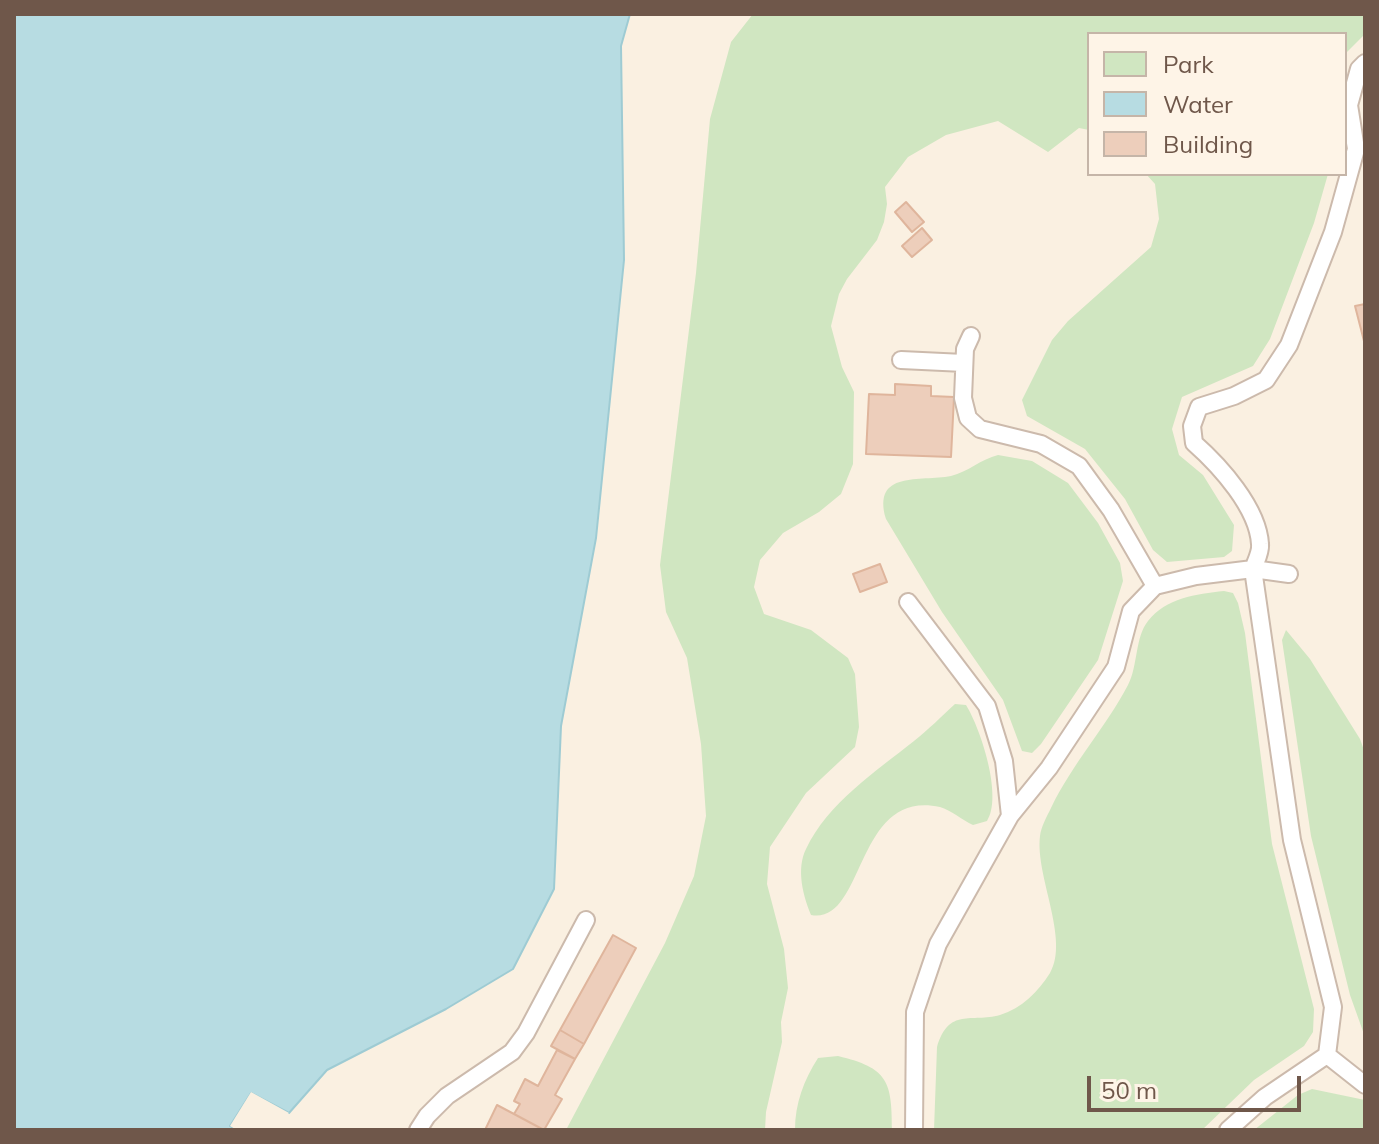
<!DOCTYPE html>
<html>
<head>
<meta charset="utf-8">
<style>
  body { margin:0 }
  #map { position:relative; width:1379px; height:1144px; overflow:hidden; background:#faf0e1; font-family:Mulish,sans-serif }
  canvas { display:block }
  .frame { position:absolute; inset:0; border:16px solid #6f574a; pointer-events:none }
  .legend { position:absolute; left:1087px; top:32px; width:260px; height:144px; box-sizing:border-box; background:#fef4e7; border:2px solid #c5b5a8; margin:0; padding:10px 14px; list-style:none; font-size:24px; color:#6f574a }
  .legend li { display:flex; align-items:center; gap:16px; height:40px }
  .legend b { width:40px; border:2px solid #c5b5a8 }
  .scale { position:absolute; left:1087px; top:1076px; width:214px; height:36px; box-sizing:border-box; border:4px solid #6f574a; border-top:0; padding-left:10px; font-size:24px; line-height:28px; white-space:nowrap; color:#6f574a; -webkit-text-stroke:6px #fef4e7; paint-order:stroke }
</style>
</head>
<body>
<div id="map">
<canvas width="1379" height="1144"></canvas>
<div class="frame"></div>
<ul class="legend">
<li><b style="height:22px;background:#d0e6c1"></b>Park</li>
<li><b style="height:22px;background:#b7dce2"></b>Water</li>
<li><b style="height:22px;background:#edcebb"></b>Building</li>
</ul>
<div class="scale">50 m</div>
</div>
<script>
const context = document.querySelector('canvas').getContext('2d');
context.lineJoin = 'round';
function fill(path, color) { context.fillStyle = color; context.fill(path, 'evenodd'); }
function stroke(path, color, width, dash) { context.strokeStyle = color; context.lineWidth = width; context.lineCap = dash ? 'butt' : 'round'; context.setLineDash(dash || []); context.stroke(path); }
fill(new Path2D(`
  M 753,14 L 1365,14 L 1365,34 L 1345,54 L 1345,34 L 1089,34 L 1089,130 L 1079,128 L 1048,152 L 998,121 L 946,135 L 908,157 L 885,187 L 887,204 L 884,222 L 877,240 L 847,279 L 839,294 L 831,326 L 842,367 L 854,392 L 853,464 L 841,494 L 819,512 L 783,533 L 760,560 L 754,587 L 764,614 L 811,630 L 848,658 L 855,674 L 859,727 L 855,747 L 806,793 L 770,847 L 767,884 L 784,949 L 788,988 L 781,1022 L 782,1042 L 766,1112 L 765,1130 L 566,1130 L 665,943 L 694,876 L 706,816 L 701,744 L 687,658 L 666,612 L 660,565 L 696,273 L 710,119 L 731,42 Z
  M 1146,174 L 1328,174 L 1314,223 L 1270,339 L 1253,366 L 1182,397 L 1172,429 L 1179,455 L 1203,475 L 1234,525 L 1232,551 L 1224,557 L 1167,562 L 1153,550 L 1125,499 L 1085,449 L 1027,416 L 1022,400 L 1052,340 L 1068,321 L 1151,247 L 1159,219 L 1155,184 Z
  M 998,455 L 1032,461 L 1068,483 L 1098,523 L 1120,563 L 1123,581 L 1098,660 L 1041,744 L 1032,753 L 1022,751 L 1003,700 L 942,612 L 886,519 C 872,470 920,482 951,476 C 968,472 981,459 998,455 Z
  M 1224,591 L 1233,593 L 1238,603 L 1245,633 L 1272,844 L 1314,1009 L 1313,1032 L 1304,1046 L 1254,1080 L 1202,1130 L 934,1130 L 937,1047 C 949,1007 971,1023 1000,1015 C 1022,1008 1038,992 1050,973 C 1070,939 1035,876 1040,836 C 1041,827 1047,816 1051,808 C 1072,764 1106,727 1128,685 C 1138,666 1135,637 1148,621 C 1166,598 1196,594 1224,591 Z
  M 1286,630 L 1310,659 L 1360,739 L 1365,753 L 1365,1037 L 1350,995 L 1311,836 L 1282,640 Z
  M 955,704 L 966,705 C 981,729 1003,797 987,821 L 973,825 C 962,820 951,810 940,807 C 854,788 866,925 811,915 C 803,896 796,869 806,849 C 828,803 875,772 914,741 C 928,730 942,716 955,704 Z
  M 838,1056 C 888,1068 892,1081 892,1130 L 795,1130 C 795,1103 804,1080 818,1058 Z
  M 1312,1089 L 1365,1100 L 1365,1130 L 1254,1130 L 1298,1095 Z`), '#d0e6c1');
const water = new Path2D(`
  M 14,14 L 630,14 L 621,46 L 624,260 L 596,538 L 561,726 L 554,889 L 513,969 L 446,1009 L 327,1070 L 289,1113 L 251,1093 L 230,1126 L 237,1130 L 14,1130 Z`);
fill(water, '#b7dce2');
stroke(water, '#9ecbd3', 2);
fill(new Path2D(`
  M 251,1092 L 289,1113 L 286,1116 L 253,1098 L 235,1124 L 241,1130 L 237,1130 L 230,1126 Z`), '#faf0e1');
const building = new Path2D(`
  M 906,202 L 924,222 L 912,232 L 895,212 Z
  M 922,228 L 932,240 L 912,257 L 902,246 Z
  M 1365,304 L 1365,345 L 1355,306 Z
  M 895,384 L 931,386 L 931,396 L 954,397 L 951,457 L 866,454 L 869,394 L 895,395 Z
  M 880,564 L 887,582 L 860,592 L 853,574 Z
  M 613,935 L 636,948 L 584,1044 L 560,1030 Z
  M 560,1030 L 584,1044 L 575,1059 L 551,1046 Z
  M 557,1050 L 575,1059 L 555,1095 L 562,1099 L 544,1130 L 514,1114 L 520,1104 L 514,1101 L 525,1079 L 538,1086 Z
  M 497,1105 L 514,1114 L 544,1130 L 485,1130 Z`);
fill(building, '#edcebb');
stroke(building, '#dfb59c', 2);
const lane = new Path2D(`
  M 971,336 L 965,349 L 963,398 L 968,418 L 980,429 L 1041,444 L 1079,466 L 1111,510 L 1155,586
  M 901,360 L 964,363
  M 1289,574 L 1253,569 C 1256,561 1261,552 1260,544 C 1258,508 1220,466 1194,443 L 1192,426 L 1199,407 L 1234,396 L 1266,380 L 1289,345 L 1333,232 L 1356,149 L 1349,105 L 1359,69 L 1365,63
  M 908,602 L 987,706 L 1004,761 L 1010,816
  M 418,1130 L 427,1116 L 447,1096 L 512,1052 L 526,1033 L 586,920
  M 914,1130 L 915,1012 L 938,944 L 1010,816 L 1049,768 L 1116,667 L 1131,611 L 1155,586 L 1196,576 L 1253,569 L 1292,840 L 1333,1007 L 1327,1055
  M 1228,1130 L 1265,1097 L 1327,1055 L 1365,1085`);
stroke(lane, '#ccbaac', 20);
stroke(lane, '#fff', 16);
</script>
</body>
</html>
